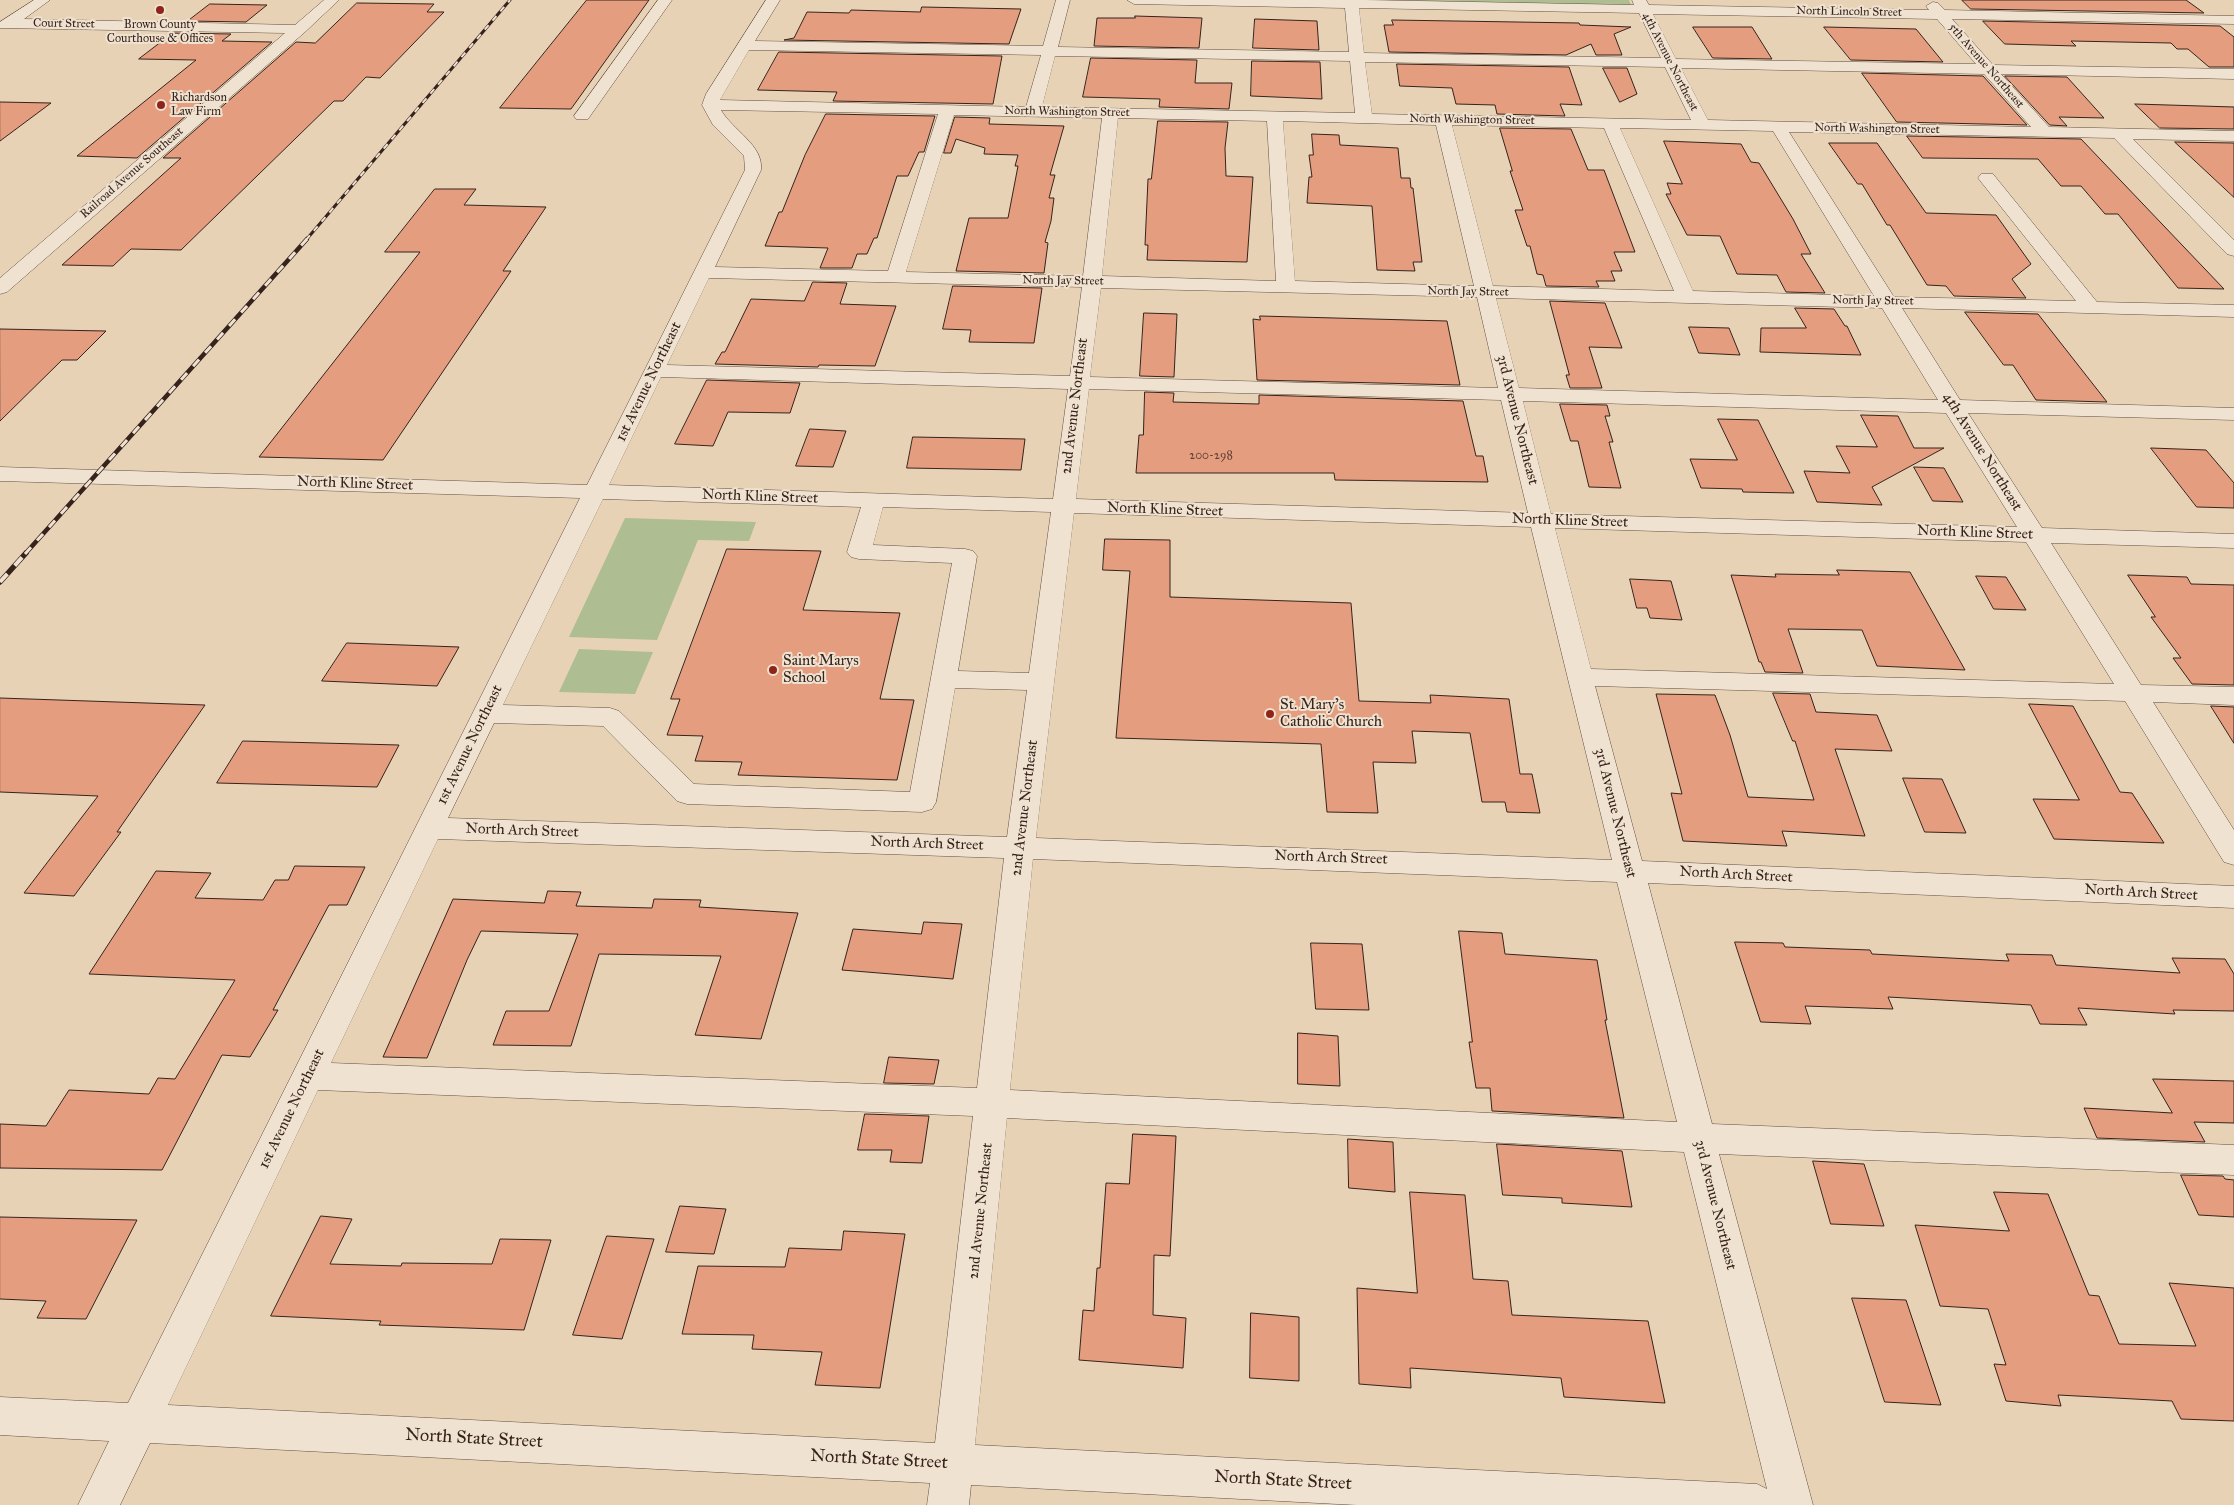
<!DOCTYPE html>
<html>
<head>
<meta charset="utf-8">
<style>
  body { margin:0 }
  canvas { display:block; background:#e7d2b6 }
</style>
</head>
<body>
<canvas width="2234" height="1505"></canvas>
<script>
const context = document.querySelector('canvas').getContext('2d');
context.lineJoin = 'round';
function fill(path, color) { context.fillStyle = color; context.fill(path, 'evenodd'); }
function stroke(path, color, width, dash) { context.strokeStyle = color; context.lineWidth = width; context.lineCap = dash ? 'butt' : 'round'; context.setLineDash(dash || []); context.stroke(path); }
function label(font, color, halo, rows, align = 'center') {
  context.font = font + ' "IM FELL Great Primer",serif'; context.lineWidth = 4; context.setLineDash([]); context.textBaseline = 'middle'; context.strokeStyle = halo; context.fillStyle = color; for (const [text, x, y, turn = 0] of rows) {
    context.save(); context.translate(x, y); context.rotate((+turn || 0) * Math.PI / 180); context.textAlign = isNaN(turn) ? turn : align; if (halo) context.strokeText(text, 0, 0); context.fillText(text, 0, 0); context.restore();
  }
}
fill(new Path2D(`
  M 1371,0 L 1629,0 L 1631,5 Z
  M 625,518 L 756,522 L 749,541 L 698,540 L 657,640 L 569,637 Z
  M 579,649 L 653,652 L 635,694 L 559,692 Z`), '#afbd92');
const building = new Path2D(`
  M 587,0 L 649,0 L 571,109 L 500,108 Z
  M 1962,0 L 2186,0 L 2204,13 L 1971,9 Z
  M 357,3 L 434,4 L 427,12 L 444,12 L 380,78 L 366,77 L 343,101 L 334,101 L 181,250 L 131,249 L 113,266 L 62,265 L 181,158 L 163,158 L 296,42 L 315,43 Z
  M 210,4 L 267,5 L 246,22 L 188,21 Z
  M 922,7 L 1021,9 L 1009,44 L 784,40 L 794,38 L 807,12 L 849,13 L 851,10 L 920,12 Z
  M 1135,16 L 1202,18 L 1199,48 L 1094,46 L 1097,18 L 1135,18 Z
  M 1255,19 L 1317,21 L 1319,50 L 1253,48 Z
  M 1392,20 L 1579,23 L 1580,25 L 1631,27 L 1614,34 L 1622,55 L 1596,55 L 1591,44 L 1566,55 L 1389,52 L 1384,25 L 1393,25 Z
  M 1983,21 L 2220,26 L 2234,37 L 2234,67 L 2209,67 L 2188,49 L 2177,49 L 2171,43 L 2071,41 L 2076,46 L 2005,44 Z
  M 1693,27 L 1752,27 L 1772,59 L 1713,58 Z
  M 1824,27 L 1916,29 L 1943,62 L 1851,60 Z
  M 173,33 L 231,34 L 222,41 L 272,42 L 137,158 L 77,156 L 196,60 L 139,59 Z
  M 779,52 L 1002,56 L 993,104 L 833,101 L 837,92 L 758,90 Z
  M 1091,58 L 1197,60 L 1195,83 L 1232,83 L 1229,109 L 1159,107 L 1160,99 L 1083,97 Z
  M 1252,61 L 1320,62 L 1322,99 L 1251,96 Z
  M 1397,64 L 1569,67 L 1582,105 L 1560,104 L 1565,116 L 1497,114 L 1495,105 L 1456,104 L 1452,88 L 1400,86 Z
  M 1603,68 L 1627,68 L 1637,94 L 1620,102 Z
  M 1862,73 L 1983,76 L 2027,125 L 1897,122 Z
  M 2005,76 L 2067,77 L 2104,118 L 2059,117 L 2067,126 L 2050,125 Z
  M 0,102 L 51,103 L 0,141 Z
  M 2135,104 L 2234,107 L 2234,129 L 2160,128 Z
  M 826,114 L 935,116 L 924,152 L 919,152 L 908,176 L 897,176 L 877,238 L 874,238 L 867,254 L 857,254 L 852,268 L 820,268 L 828,248 L 765,246 L 779,212 L 782,212 L 805,155 Z
  M 955,117 L 990,118 L 989,124 L 1064,126 L 1050,175 L 1055,175 L 1049,198 L 1054,198 L 1051,221 L 1045,242 L 1048,243 L 1044,273 L 956,271 L 969,218 L 1008,218 L 1018,166 L 1015,166 L 1018,155 L 984,154 L 985,148 L 956,139 L 951,153 L 944,153 Z
  M 1158,121 L 1228,122 L 1225,148 L 1226,176 L 1253,177 L 1247,262 L 1147,260 L 1148,245 L 1145,245 L 1148,179 L 1151,179 Z
  M 1500,128 L 1571,129 L 1588,170 L 1604,170 L 1635,252 L 1614,252 L 1622,271 L 1611,271 L 1615,281 L 1596,281 L 1599,287 L 1546,286 L 1543,275 L 1537,274 L 1530,246 L 1527,246 L 1515,210 L 1523,210 L 1510,171 L 1512,171 Z
  M 1312,134 L 1339,135 L 1340,145 L 1398,148 L 1401,178 L 1410,178 L 1411,188 L 1413,188 L 1422,262 L 1413,262 L 1415,271 L 1377,270 L 1372,206 L 1307,203 L 1309,177 L 1312,177 L 1309,155 L 1313,155 Z
  M 1907,136 L 2081,139 L 2224,289 L 2178,288 L 2118,214 L 2105,214 L 2081,186 L 2061,186 L 2038,159 L 1923,158 Z
  M 1664,141 L 1741,144 L 1751,162 L 1759,163 L 1793,219 L 1811,254 L 1801,254 L 1825,293 L 1786,292 L 1777,275 L 1737,274 L 1720,236 L 1687,235 L 1666,194 L 1671,194 L 1667,183 L 1682,184 Z
  M 2175,142 L 2234,143 L 2234,197 Z
  M 1829,143 L 1877,143 L 1926,213 L 1996,215 L 2031,264 L 2012,279 L 2026,298 L 1954,296 L 1946,286 L 1927,285 L 1890,225 L 1887,225 L 1862,184 L 1858,184 Z
  M 435,189 L 476,189 L 464,205 L 546,207 L 503,271 L 511,271 L 383,460 L 259,457 L 420,252 L 385,252 Z
  M 813,282 L 847,283 L 840,304 L 896,306 L 875,366 L 819,365 L 818,367 L 715,364 L 722,352 L 725,352 L 751,299 L 804,301 Z
  M 953,286 L 1042,288 L 1034,343 L 969,342 L 971,330 L 943,329 Z
  M 1550,301 L 1605,303 L 1622,348 L 1589,347 L 1602,388 L 1570,388 L 1566,375 L 1569,375 Z
  M 1795,308 L 1834,309 L 1845,326 L 1847,326 L 1861,355 L 1760,352 L 1761,328 L 1806,328 Z
  M 1965,312 L 2038,314 L 2107,402 L 2036,400 L 2013,365 L 2004,365 Z
  M 1144,313 L 1177,314 L 1174,377 L 1140,376 Z
  M 1260,316 L 1447,321 L 1460,385 L 1257,380 L 1253,319 L 1260,320 Z
  M 1689,327 L 1729,328 L 1740,355 L 1699,353 Z
  M 0,329 L 106,331 L 77,360 L 62,360 L 0,421 Z
  M 707,380 L 800,383 L 790,413 L 728,412 L 713,446 L 675,444 Z
  M 1145,392 L 1174,393 L 1173,402 L 1259,404 L 1259,395 L 1463,401 L 1476,456 L 1483,456 L 1488,482 L 1335,480 L 1334,473 L 1136,473 L 1139,435 L 1143,435 Z
  M 1560,404 L 1607,405 L 1610,416 L 1605,416 L 1613,442 L 1609,442 L 1621,488 L 1589,487 L 1578,441 L 1571,441 Z
  M 1861,415 L 1898,416 L 1914,448 L 1944,448 L 1872,487 L 1882,505 L 1817,502 L 1804,471 L 1850,473 L 1836,446 L 1877,447 Z
  M 1718,419 L 1758,420 L 1794,493 L 1743,492 L 1742,489 L 1701,488 L 1690,459 L 1737,460 Z
  M 810,429 L 846,431 L 833,467 L 796,466 Z
  M 913,437 L 1025,439 L 1021,470 L 907,468 Z
  M 2151,448 L 2206,450 L 2234,483 L 2234,508 L 2197,507 Z
  M 1914,467 L 1944,468 L 1963,502 L 1933,501 Z
  M 1105,539 L 1170,540 L 1170,597 L 1351,603 L 1359,701 L 1431,703 L 1430,695 L 1509,699 L 1520,774 L 1532,774 L 1540,813 L 1507,812 L 1505,802 L 1482,802 L 1470,733 L 1412,731 L 1416,763 L 1373,762 L 1378,813 L 1327,812 L 1321,744 L 1116,738 L 1130,571 L 1103,570 Z
  M 727,549 L 821,551 L 803,610 L 900,613 L 880,699 L 914,700 L 897,780 L 738,775 L 742,762 L 695,761 L 703,736 L 667,735 L 680,699 L 671,699 Z
  M 1837,570 L 1910,572 L 1965,670 L 1877,666 L 1862,630 L 1788,629 L 1803,673 L 1765,672 L 1761,662 L 1759,662 L 1731,575 L 1776,577 L 1775,574 L 1839,575 Z
  M 2128,575 L 2187,577 L 2191,584 L 2234,585 L 2234,685 L 2192,684 L 2173,658 L 2181,658 L 2151,617 L 2155,617 Z
  M 1976,576 L 2006,577 L 2026,610 L 1994,609 Z
  M 1630,579 L 1671,581 L 1682,620 L 1650,618 L 1647,608 L 1637,608 Z
  M 347,643 L 459,647 L 437,686 L 322,681 Z
  M 1773,693 L 1810,694 L 1816,712 L 1877,715 L 1892,751 L 1835,749 L 1865,836 L 1782,831 L 1787,846 L 1683,841 L 1671,793 L 1682,794 L 1656,694 L 1715,695 L 1730,735 L 1748,797 L 1814,800 L 1795,741 L 1793,741 Z
  M 0,698 L 205,705 L 117,832 L 121,832 L 74,896 L 24,893 L 98,796 L 0,792 Z
  M 2029,704 L 2073,706 L 2120,792 L 2132,793 L 2164,843 L 2054,839 L 2033,799 L 2079,800 Z
  M 2211,706 L 2234,707 L 2234,743 Z
  M 243,741 L 399,745 L 377,787 L 217,783 Z
  M 1903,778 L 1942,779 L 1966,833 L 1925,832 Z
  M 295,866 L 365,867 L 347,905 L 329,905 L 273,1010 L 278,1010 L 250,1057 L 222,1055 L 162,1170 L 0,1168 L 0,1124 L 46,1126 L 69,1090 L 149,1094 L 158,1078 L 175,1079 L 235,980 L 89,974 L 156,871 L 211,873 L 195,898 L 263,900 L 275,880 L 288,880 Z
  M 548,891 L 581,892 L 576,906 L 652,908 L 654,899 L 701,900 L 699,907 L 798,913 L 761,1039 L 695,1035 L 721,956 L 599,954 L 571,1046 L 493,1045 L 506,1011 L 549,1011 L 578,934 L 481,931 L 467,960 L 427,1058 L 383,1057 L 453,899 L 544,903 Z
  M 924,922 L 962,924 L 953,979 L 842,970 L 853,929 L 921,934 Z
  M 1459,931 L 1502,933 L 1505,954 L 1597,960 L 1607,1020 L 1605,1020 L 1624,1118 L 1492,1111 L 1490,1088 L 1476,1088 L 1469,1042 L 1472,1042 Z
  M 1735,942 L 1783,943 L 1785,947 L 1870,950 L 1872,954 L 2009,961 L 2006,954 L 2052,955 L 2056,965 L 2180,973 L 2172,958 L 2225,959 L 2234,974 L 2234,1011 L 2173,1010 L 2175,1014 L 2078,1008 L 2087,1025 L 2040,1024 L 2031,1005 L 1888,997 L 1893,1009 L 1805,1006 L 1811,1024 L 1761,1022 Z
  M 1311,943 L 1362,944 L 1369,1010 L 1316,1009 Z
  M 1298,1033 L 1338,1036 L 1340,1086 L 1298,1084 Z
  M 889,1057 L 939,1060 L 934,1084 L 884,1083 Z
  M 2153,1079 L 2234,1081 L 2234,1123 L 2194,1122 L 2205,1142 L 2097,1138 L 2084,1108 L 2172,1113 Z
  M 865,1114 L 929,1116 L 922,1163 L 890,1162 L 892,1150 L 858,1150 Z
  M 1133,1134 L 1176,1136 L 1170,1256 L 1154,1255 L 1153,1315 L 1186,1318 L 1183,1368 L 1079,1360 L 1083,1310 L 1094,1311 L 1097,1268 L 1100,1268 L 1106,1183 L 1129,1184 Z
  M 1348,1139 L 1393,1142 L 1395,1192 L 1349,1188 Z
  M 1497,1144 L 1622,1151 L 1632,1207 L 1562,1203 L 1562,1198 L 1503,1195 Z
  M 1813,1161 L 1864,1164 L 1884,1226 L 1831,1224 Z
  M 2181,1175 L 2223,1176 L 2225,1179 L 2234,1180 L 2234,1217 L 2199,1215 Z
  M 1410,1192 L 1465,1195 L 1473,1279 L 1508,1281 L 1512,1315 L 1648,1321 L 1665,1403 L 1564,1397 L 1561,1378 L 1410,1368 L 1411,1388 L 1359,1384 L 1357,1288 L 1417,1293 Z
  M 1994,1192 L 2048,1194 L 2089,1295 L 2099,1296 L 2119,1344 L 2196,1346 L 2169,1283 L 2234,1288 L 2234,1421 L 2181,1419 L 2172,1401 L 2058,1395 L 2061,1406 L 2006,1401 L 1994,1364 L 2006,1365 L 1988,1309 L 1940,1306 L 1915,1225 L 2009,1231 Z
  M 680,1206 L 726,1209 L 714,1254 L 666,1252 Z
  M 321,1216 L 352,1219 L 330,1264 L 401,1266 L 402,1263 L 492,1264 L 500,1239 L 551,1240 L 524,1330 L 379,1325 L 381,1321 L 271,1316 Z
  M 0,1217 L 137,1220 L 86,1319 L 37,1318 L 46,1301 L 0,1299 Z
  M 844,1231 L 905,1234 L 880,1388 L 815,1385 L 822,1352 L 752,1349 L 754,1335 L 682,1334 L 698,1266 L 785,1267 L 789,1248 L 841,1250 Z
  M 607,1236 L 654,1239 L 622,1339 L 573,1335 Z
  M 1852,1298 L 1906,1300 L 1941,1405 L 1885,1402 Z
  M 1251,1313 L 1299,1317 L 1299,1381 L 1250,1378 Z`);
fill(building, '#e49d7f');
stroke(building, '#37231c', 1);
const minor = new Path2D(`
  M 34,0 L 50,0 L 24,19 L 295,25 L 324,0 L 339,0 L 305,32 L 7,292 L 0,294 L 0,278 L 285,33 L 0,28 L 0,22 Z
  M 658,0 L 672,0 L 588,119 L 576,119 L 574,116 Z
  M 766,0 L 780,0 L 755,41 L 1043,46 L 1056,0 L 1070,0 L 1058,47 L 1349,52 L 1345,8 L 1134,4 L 1127,0 L 1365,0 L 1634,5 L 1632,0 L 1646,0 L 1649,5 L 1929,10 L 1926,6 L 1933,2 L 1938,3 L 1945,10 L 2234,16 L 2234,24 L 1952,19 L 1993,65 L 2234,69 L 2234,79 L 2001,74 L 2049,127 L 2234,131 L 2234,141 L 2133,139 L 2234,240 L 2234,256 L 2227,254 L 2114,138 L 1789,132 L 1894,297 L 2076,301 L 1978,178 L 1981,174 L 1993,174 L 2097,302 L 2234,305 L 2234,317 L 1902,308 L 1960,400 L 2234,408 L 2234,420 L 1968,413 L 2042,528 L 2234,534 L 2234,548 L 2051,543 L 2141,685 L 2234,687 L 2234,705 L 2153,702 L 2234,830 L 2234,865 L 2224,862 L 2125,701 L 1595,686 L 1642,861 L 2234,886 L 2234,908 L 1648,883 L 1712,1124 L 2234,1145 L 2234,1175 L 1719,1154 L 1813,1505 L 1357,1505 L 971,1485 L 969,1505 L 927,1505 L 930,1483 L 150,1443 L 120,1505 L 78,1505 L 109,1441 L 0,1435 L 0,1397 L 128,1403 L 580,498 L 0,481 L 0,467 L 587,485 L 745,170 L 744,156 L 713,125 L 702,105 L 706,94 ZM 1359,8 L 1639,13 L 1661,58 L 1364,53 ZM 1653,14 L 1937,19 L 1976,64 L 1676,59 ZM 749,50 L 1041,55 L 1026,107 L 720,100 ZM 1055,56 L 1350,61 L 1355,113 L 1042,107 ZM 1365,62 L 1665,67 L 1691,120 L 1372,114 ZM 1681,68 L 1984,74 L 2031,127 L 1708,120 ZM 721,110 L 938,114 L 888,271 L 715,267 L 761,170 C 764,145 732,130 721,110 ZM 954,115 L 1102,118 L 1083,276 L 906,272 ZM 1118,118 L 1267,121 L 1276,281 L 1102,276 ZM 1283,121 L 1436,125 L 1474,286 L 1295,281 ZM 1452,125 L 1604,128 L 1674,291 L 1493,286 ZM 1620,128 L 1773,131 L 1874,296 L 1693,291 ZM 709,278 L 1082,287 L 1070,376 L 667,365 ZM 1101,288 L 1477,297 L 1498,388 L 1090,377 ZM 1496,298 L 1882,308 L 1938,400 L 1519,388 ZM 661,377 L 1068,389 L 1053,499 L 609,485 ZM 1089,389 L 1501,400 L 1528,513 L 1076,499 ZM 1523,401 L 1946,413 L 2017,527 L 1551,514 ZM 603,499 L 861,507 L 847,552 L 851,557 L 859,559 L 952,563 L 910,792 L 694,784 L 619,711 L 610,708 L 503,705 ZM 883,507 L 1051,512 L 1029,673 L 958,671 L 977,556 L 973,551 L 965,549 L 873,545 ZM 1074,513 L 1531,527 L 1612,860 L 1036,838 ZM 1555,528 L 2026,542 L 2114,684 L 1591,669 ZM 955,688 L 1027,690 L 1007,837 L 448,818 L 494,723 L 603,726 L 677,801 L 687,804 L 922,812 L 932,809 L 936,802 ZM 438,839 L 1004,858 L 977,1088 L 331,1063 ZM 1033,859 L 1617,882 L 1677,1122 L 1010,1090 ZM 318,1090 L 973,1116 L 935,1443 L 168,1405 ZM 1007,1118 L 1684,1152 L 1767,1489 L 1757,1484 L 975,1445 Z`);
stroke(minor, '#634f42', 1);
fill(minor, '#efe2d0');
const railFar2 = new Path2D(`
  M 306,240 L 510,0`);
const railFar1 = new Path2D(`
  M 25,554 L 307,239`);
const rail = new Path2D(`
  M 0,582 L 26,553`);
stroke(railFar2, '#37231c', 3);
stroke(railFar1, '#37231c', 4.5);
stroke(rail, '#37231c', 5.5);
stroke(railFar2, '#efe2d0', 2, [6]);
stroke(railFar1, '#efe2d0', 3, [9]);
stroke(rail, '#efe2d0', 4, [11]);
for (const [x, y, r, color] of [
  [160,10,5,"#8f2418"],
  [161,105,5,"#8f2418"],
  [773,670,5,"#8f2418"],
  [1270,714,5,"#8f2418"]
]) { const dot = new Path2D(); dot.arc(x, y, r, 0, 2 * Math.PI); context.fillStyle = color; context.fill(dot); stroke(dot, '#efe2d0', 2); }
label('12px', '#37231c', '#efe2d0', [
  ["North Lincoln Street",1849,12,1],
  ["Court Street",64,24,1],
  ["4th Avenue Northeast",1670,62,63],
  ["5th Avenue Northeast",1986,66,49],
  ["North Washington Street",1067,112,1],
  ["North Washington Street",1472,120,1],
  ["North Washington Street",1877,129,1],
  ["Railroad Avenue Southeast",132,173,-41],
  ["North Jay Street",1063,281,1],
  ["North Jay Street",1468,292,1],
  ["North Jay Street",1873,301,1]
]);
label('12px', '#37231c', '#efe2d0', [
  ["Brown County",160,25],
  ["Courthouse & Offices",160,39],
  ["Richardson",171,98,"left"],
  ["Law Firm",171,112,"left"]
]);
label('12px', '#624235', null, [
  ["200-298",1211,456]
]);
label('15px', '#37231c', '#efe2d0', [
  ["1st Avenue Northeast",649,382,-64],
  ["2nd Avenue Northeast",1075,406,-83],
  ["3rd Avenue Northeast",1517,420,76],
  ["4th Avenue Northeast",1982,452,58],
  ["North Kline Street",355,484,2],
  ["North Kline Street",760,497,2],
  ["North Kline Street",1165,510,2],
  ["North Kline Street",1570,521,2],
  ["North Kline Street",1975,533,2],
  ["1st Avenue Northeast",470,745,-64],
  ["2nd Avenue Northeast",1025,808,-83],
  ["3rd Avenue Northeast",1615,813,76],
  ["North Arch Street",522,831,2],
  ["North Arch Street",927,844,2],
  ["North Arch Street",1331,858,2],
  ["North Arch Street",1736,875,3],
  ["North Arch Street",2141,893,3],
  ["1st Avenue Northeast",292,1109,-64],
  ["3rd Avenue Northeast",1715,1205,76],
  ["2nd Avenue Northeast",981,1211,-84]
]);
label('15px', '#37231c', '#efe2d0', [
  ["Saint Marys",783,661],
  ["School",783,678],
  ["St. Mary's",1280,705],
  ["Catholic Church",1280,722]
], 'left');
label('18px', '#37231c', '#efe2d0', [
  ["North State Street",474,1439,3],
  ["North State Street",879,1460,3],
  ["North State Street",1283,1481,3]
]);
</script>
</body>
</html>
